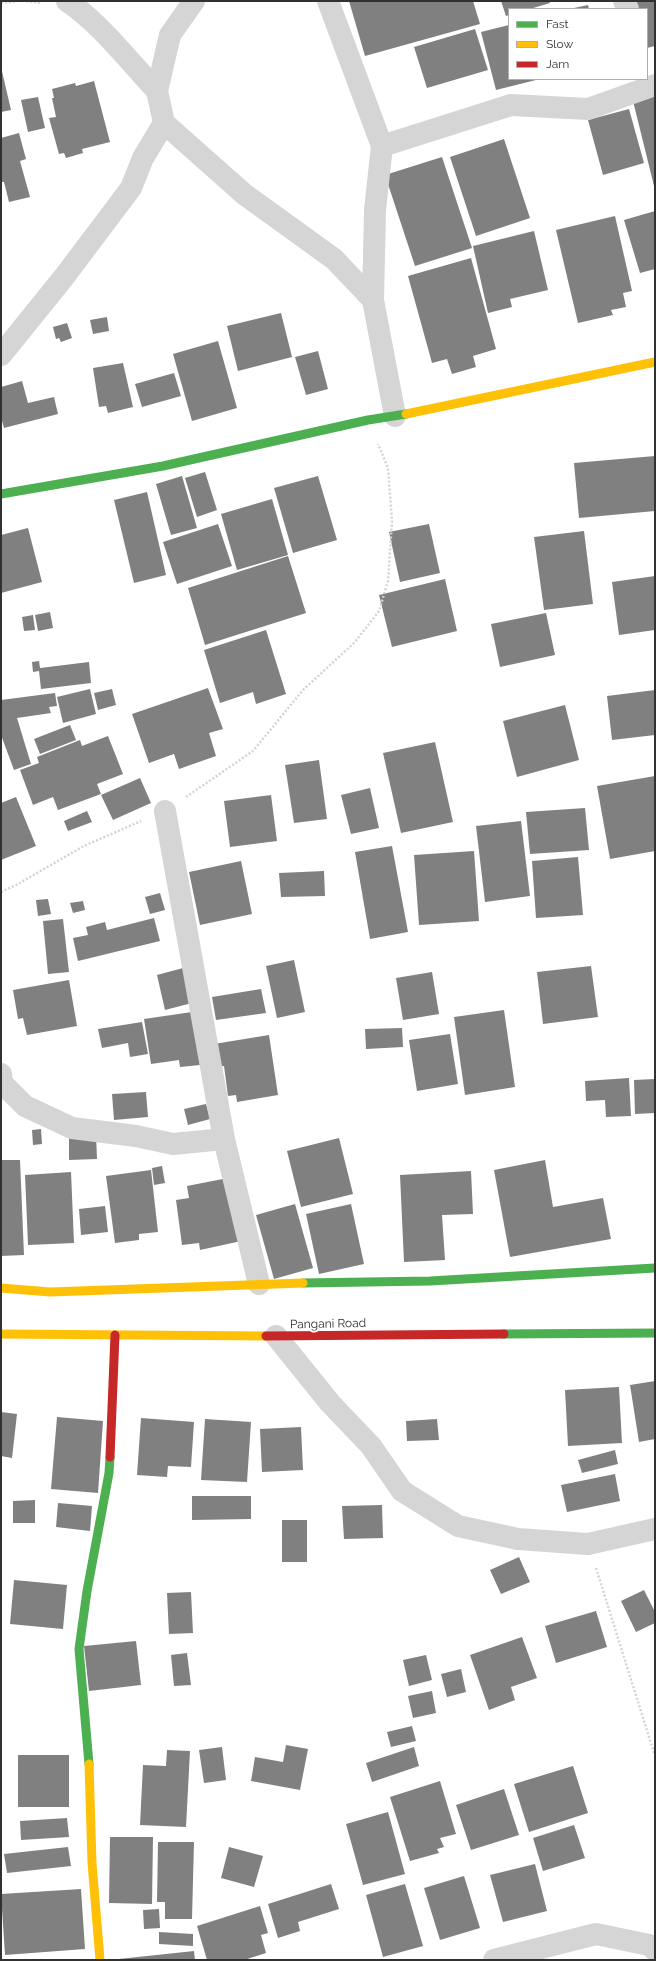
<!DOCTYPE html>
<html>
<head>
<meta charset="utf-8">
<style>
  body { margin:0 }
  #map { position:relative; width:656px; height:1961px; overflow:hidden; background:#fff; font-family:Raleway,sans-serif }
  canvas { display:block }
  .frame { position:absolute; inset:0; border:2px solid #313131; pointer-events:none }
  .legend { position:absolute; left:508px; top:8px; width:140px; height:72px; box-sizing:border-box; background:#fff; border:1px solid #adadad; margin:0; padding:5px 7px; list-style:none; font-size:12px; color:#313131 }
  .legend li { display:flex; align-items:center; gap:8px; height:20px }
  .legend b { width:20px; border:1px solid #adadad }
</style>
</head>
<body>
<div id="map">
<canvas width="656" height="1961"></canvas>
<div class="frame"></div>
<ul class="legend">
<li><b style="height:5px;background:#4caf50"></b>Fast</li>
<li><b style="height:5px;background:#ffc107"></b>Slow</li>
<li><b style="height:5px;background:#c62828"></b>Jam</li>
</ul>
</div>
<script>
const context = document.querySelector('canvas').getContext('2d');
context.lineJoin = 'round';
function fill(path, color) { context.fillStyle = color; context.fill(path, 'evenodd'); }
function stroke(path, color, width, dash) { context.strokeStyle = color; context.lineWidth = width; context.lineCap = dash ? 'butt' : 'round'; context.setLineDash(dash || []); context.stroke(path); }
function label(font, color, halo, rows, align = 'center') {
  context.font = font + ' Raleway,sans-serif'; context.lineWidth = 4; context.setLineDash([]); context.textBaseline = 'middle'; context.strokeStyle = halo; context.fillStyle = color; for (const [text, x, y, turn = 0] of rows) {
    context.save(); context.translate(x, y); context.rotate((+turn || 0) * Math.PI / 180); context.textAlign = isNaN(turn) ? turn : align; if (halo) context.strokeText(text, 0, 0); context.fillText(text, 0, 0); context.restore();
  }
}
fill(new Path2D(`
  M 349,1 L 473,1 L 480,24 L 365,56 Z
  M 501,1 L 549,1 L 550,3 L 530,9 L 509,9 L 509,15 L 506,16 Z
  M 634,1 L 655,1 L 655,46 L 647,48 L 647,9 L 636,9 Z
  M 588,5 L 589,9 L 574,9 L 574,8 Z
  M 509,25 L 509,79 L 536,80 L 496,90 L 481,32 Z
  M 475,29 L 488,70 L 427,88 L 414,47 Z
  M 1,67 L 11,110 L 1,112 Z
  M 94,81 L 110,142 L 82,149 L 83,153 L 66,158 L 64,153 L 59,154 L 49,118 L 56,117 L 52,98 L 54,98 L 52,89 L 75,83 L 76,86 Z
  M 655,96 L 655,186 L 654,186 L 633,101 Z
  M 38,97 L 45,128 L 28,132 L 21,100 Z
  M 629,109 L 644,163 L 603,175 L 588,120 Z
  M 19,133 L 26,159 L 20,161 L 30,197 L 9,202 L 4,182 L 1,182 L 1,138 Z
  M 504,139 L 530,218 L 476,236 L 450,157 Z
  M 442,157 L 472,248 L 415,266 L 385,175 Z
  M 655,211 L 655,269 L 640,273 L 624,220 Z
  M 615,216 L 632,291 L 623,293 L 626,307 L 611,310 L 613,315 L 578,323 L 556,230 Z
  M 534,231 L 548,290 L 510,299 L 512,307 L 488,313 L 473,246 Z
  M 471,258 L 496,349 L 473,356 L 476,367 L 452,374 L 447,359 L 432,363 L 408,276 Z
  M 281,313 L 292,357 L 238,371 L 227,326 Z
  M 107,317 L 109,331 L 93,334 L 90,320 Z
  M 67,323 L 72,338 L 61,342 L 59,338 L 56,339 L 53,327 Z
  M 218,341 L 237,408 L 192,421 L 173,354 Z
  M 318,351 L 328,389 L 306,395 L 295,357 Z
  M 123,363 L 133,407 L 108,413 L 106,406 L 99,407 L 93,368 Z
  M 174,373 L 181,396 L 142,407 L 135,384 Z
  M 22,381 L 28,403 L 54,397 L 58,414 L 4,428 L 1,417 L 1,387 Z
  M 655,456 L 655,511 L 579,518 L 574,463 Z
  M 205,472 L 217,510 L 197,517 L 185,478 Z
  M 182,476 L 197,528 L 171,535 L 156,484 Z
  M 318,476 L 337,540 L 293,553 L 274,488 Z
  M 147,492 L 166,575 L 134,583 L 114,500 Z
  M 272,499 L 288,555 L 237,570 L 221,514 Z
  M 218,524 L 232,566 L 177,584 L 163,542 Z
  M 429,524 L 440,573 L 400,582 L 389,532 Z
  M 28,528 L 42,582 L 1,593 L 1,535 Z
  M 584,531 L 593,604 L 544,610 L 534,537 Z
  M 288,556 L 306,613 L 205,645 L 188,588 Z
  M 655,576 L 655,630 L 619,635 L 612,582 Z
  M 445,579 L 457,631 L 392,647 L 379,595 Z
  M 50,612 L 53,628 L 38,631 L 35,615 Z
  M 546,613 L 555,655 L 500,667 L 491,624 Z
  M 33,615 L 35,630 L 24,631 L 22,617 Z
  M 266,630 L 286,694 L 256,704 L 253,692 L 220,703 L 204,650 Z
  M 39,661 L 40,668 L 89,662 L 91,683 L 41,689 L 39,671 L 33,672 L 32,662 Z
  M 208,688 L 223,729 L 209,733 L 216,756 L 179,769 L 174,754 L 149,763 L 132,714 Z
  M 90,689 L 96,714 L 63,723 L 57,697 Z
  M 112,689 L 116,705 L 98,710 L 94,693 Z
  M 655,690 L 655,735 L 612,740 L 607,696 Z
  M 55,693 L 57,706 L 49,707 L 51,713 L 17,718 L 31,764 L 14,770 L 1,735 L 1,700 Z
  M 565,705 L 579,760 L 517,777 L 503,721 Z
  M 70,725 L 76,740 L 40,754 L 34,739 Z
  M 108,736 L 123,774 L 97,784 L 101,794 L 58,810 L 53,797 L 33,805 L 20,770 L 39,763 L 37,757 L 80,740 L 82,746 Z
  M 435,742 L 453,822 L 401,833 L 383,753 Z
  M 319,760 L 327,819 L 294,823 L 285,765 Z
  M 655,776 L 655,851 L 610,859 L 597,786 Z
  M 140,778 L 151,803 L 113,820 L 101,795 Z
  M 370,788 L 379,828 L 351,834 L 341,795 Z
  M 271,795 L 277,841 L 230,847 L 224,801 Z
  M 16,797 L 36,846 L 1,860 L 1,803 Z
  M 585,808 L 589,850 L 530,854 L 526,812 Z
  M 87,811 L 92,822 L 68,831 L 64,821 Z
  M 521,821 L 530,896 L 485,902 L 476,826 Z
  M 392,846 L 408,932 L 370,939 L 355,852 Z
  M 474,851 L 479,921 L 419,925 L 414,855 Z
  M 578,857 L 583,915 L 536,918 L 532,861 Z
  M 241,861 L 252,914 L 200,925 L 189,872 Z
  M 324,871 L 325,896 L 281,897 L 279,873 Z
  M 160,893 L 165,910 L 150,914 L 145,897 Z
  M 48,899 L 51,914 L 38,916 L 36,900 Z
  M 83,901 L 85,910 L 73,913 L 70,903 Z
  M 154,918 L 160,941 L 78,961 L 73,938 L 88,935 L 86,927 L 105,922 L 107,930 Z
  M 63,919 L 69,972 L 48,974 L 43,921 Z
  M 294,960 L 305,1012 L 277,1018 L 266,966 Z
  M 591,966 L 598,1017 L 543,1024 L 537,972 Z
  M 183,968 L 192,1003 L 165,1010 L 157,975 Z
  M 432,972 L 439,1014 L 403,1020 L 396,978 Z
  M 69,980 L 77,1026 L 27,1035 L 23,1018 L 18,1019 L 13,990 Z
  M 261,989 L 266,1013 L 216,1020 L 212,997 Z
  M 504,1010 L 515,1087 L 465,1095 L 454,1017 Z
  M 192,1012 L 200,1065 L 180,1067 L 179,1060 L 151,1064 L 144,1019 Z
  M 142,1022 L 148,1054 L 130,1057 L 128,1043 L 102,1048 L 98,1029 Z
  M 402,1028 L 403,1047 L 366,1049 L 365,1029 Z
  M 450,1034 L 458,1084 L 417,1091 L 409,1040 Z
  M 269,1035 L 278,1095 L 237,1102 L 236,1095 L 228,1096 L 224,1066 L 217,1067 L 214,1044 Z
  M 629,1078 L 631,1116 L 606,1117 L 605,1100 L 586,1101 L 585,1081 Z
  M 655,1079 L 655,1113 L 635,1114 L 634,1080 Z
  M 146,1092 L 148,1117 L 114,1120 L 112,1094 Z
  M 206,1104 L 210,1119 L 188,1125 L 184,1109 Z
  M 41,1129 L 42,1144 L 33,1145 L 32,1130 Z
  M 96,1134 L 97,1159 L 69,1160 L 69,1135 Z
  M 339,1138 L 353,1194 L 301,1207 L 287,1151 Z
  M 1,1160 L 20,1160 L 24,1255 L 1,1256 Z
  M 545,1160 L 553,1207 L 603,1198 L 611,1239 L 510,1257 L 494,1170 Z
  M 162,1166 L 165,1183 L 154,1185 L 152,1168 Z
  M 151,1170 L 158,1232 L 139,1234 L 139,1240 L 115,1243 L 106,1176 Z
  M 471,1171 L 473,1214 L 442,1215 L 445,1260 L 404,1262 L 400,1175 Z
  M 71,1172 L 74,1243 L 28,1245 L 25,1175 Z
  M 233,1177 L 246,1240 L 200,1250 L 199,1243 L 182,1245 L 176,1200 L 189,1198 L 187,1186 Z
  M 295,1204 L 313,1268 L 274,1279 L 256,1215 Z
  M 351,1204 L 364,1264 L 319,1274 L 306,1214 Z
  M 105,1206 L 108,1232 L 81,1235 L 79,1209 Z
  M 655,1381 L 655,1439 L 639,1442 L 630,1385 Z
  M 619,1387 L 622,1443 L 568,1446 L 565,1390 Z
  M 1,1412 L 17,1414 L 12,1458 L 1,1456 Z
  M 57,1417 L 103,1421 L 98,1493 L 51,1489 Z
  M 141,1418 L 194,1422 L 191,1467 L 168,1466 L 167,1477 L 137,1475 Z
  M 205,1419 L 251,1422 L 247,1482 L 201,1480 Z
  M 437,1419 L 439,1440 L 407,1441 L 406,1421 Z
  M 301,1427 L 303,1470 L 262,1472 L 260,1429 Z
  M 615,1450 L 618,1464 L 582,1473 L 578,1460 Z
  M 615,1474 L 620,1501 L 567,1512 L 561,1485 Z
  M 192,1496 L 251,1496 L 251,1519 L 192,1520 Z
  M 35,1500 L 35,1523 L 13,1523 L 13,1501 Z
  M 58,1503 L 92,1506 L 90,1531 L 56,1527 Z
  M 382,1505 L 383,1538 L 344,1539 L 342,1506 Z
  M 282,1520 L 307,1520 L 307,1562 L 282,1562 Z
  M 519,1557 L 530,1582 L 501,1594 L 490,1570 Z
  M 14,1580 L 67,1585 L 63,1629 L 10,1624 Z
  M 644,1590 L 655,1612 L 655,1623 L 636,1632 L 621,1601 Z
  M 191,1592 L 193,1633 L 169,1634 L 167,1593 Z
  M 596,1611 L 607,1647 L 556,1663 L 545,1626 Z
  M 522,1637 L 537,1678 L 511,1687 L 515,1700 L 489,1710 L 470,1655 Z
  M 136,1641 L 141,1685 L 89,1691 L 84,1646 Z
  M 187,1653 L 191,1685 L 174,1686 L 171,1655 Z
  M 426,1655 L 432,1680 L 409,1686 L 403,1660 Z
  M 461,1669 L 466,1692 L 447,1697 L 441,1674 Z
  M 432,1691 L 436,1713 L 413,1718 L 408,1696 Z
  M 412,1726 L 416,1741 L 391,1747 L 387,1732 Z
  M 286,1745 L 308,1749 L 300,1790 L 251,1781 L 255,1757 L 283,1762 Z
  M 222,1747 L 226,1780 L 204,1783 L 199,1750 Z
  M 414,1747 L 419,1766 L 372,1782 L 366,1763 Z
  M 167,1750 L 190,1751 L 186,1827 L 140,1825 L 143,1765 L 166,1766 Z
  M 18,1755 L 69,1755 L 69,1807 L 18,1807 Z
  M 573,1766 L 588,1813 L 529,1832 L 514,1784 Z
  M 440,1781 L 456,1834 L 440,1838 L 444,1847 L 437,1849 L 439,1853 L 410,1861 L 390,1797 Z
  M 504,1789 L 519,1835 L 471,1850 L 456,1805 Z
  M 388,1812 L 405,1874 L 363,1885 L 346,1824 Z
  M 67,1818 L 69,1837 L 21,1840 L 20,1821 Z
  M 574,1825 L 585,1858 L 543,1871 L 533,1838 Z
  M 110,1837 L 153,1837 L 152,1904 L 109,1903 Z
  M 158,1842 L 194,1842 L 192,1919 L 165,1919 L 165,1902 L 157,1902 Z
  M 68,1847 L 71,1866 L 7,1873 L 4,1854 Z
  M 229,1847 L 263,1856 L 254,1887 L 221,1878 Z
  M 535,1864 L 547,1911 L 503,1922 L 490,1875 Z
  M 464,1876 L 480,1928 L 440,1940 L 424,1888 Z
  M 331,1884 L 339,1909 L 298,1922 L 300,1931 L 278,1938 L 268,1904 Z
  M 405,1884 L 423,1946 L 383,1957 L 366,1895 Z
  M 81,1889 L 85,1949 L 5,1955 L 1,1894 Z
  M 260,1906 L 268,1933 L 261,1935 L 266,1953 L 244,1960 L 207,1960 L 197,1926 Z
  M 159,1909 L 160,1928 L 144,1929 L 143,1910 Z
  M 159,1932 L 193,1934 L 193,1946 L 159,1944 Z
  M 194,1951 L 195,1960 L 119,1960 L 119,1959 Z`), '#808080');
stroke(new Path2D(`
  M 26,1 L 41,3
  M 1,3 L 16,1
  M 186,797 L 253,751 L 303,690 L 355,642 L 379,611 L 388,581 L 392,521 L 388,468 L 378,444
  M 1,892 L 16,885 L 84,846 L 141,821
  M 596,1568 L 655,1756`), '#d4d4d4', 2.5, [2, 2]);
stroke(new Path2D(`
  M 67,1 C 100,23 129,61 157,91
  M 328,1 L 382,146 L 375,210 L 373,300 L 395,416
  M 624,1 L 628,9
  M 164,123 L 244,194 L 334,259 L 373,300
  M 382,146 L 511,105 L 588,109 L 655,85
  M 1,355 L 64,277 L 131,188 L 143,158 L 164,123 L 157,91 L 170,35 L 194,1
  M 165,811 L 224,1139 L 259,1284
  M 1,1074 L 2,1083 L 25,1106 L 72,1128 L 136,1136 L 173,1144 L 224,1139
  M 276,1336 L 330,1403 L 371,1446 L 402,1491 L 458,1526 L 518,1539 L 588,1544 L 655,1529
  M 494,1960 L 596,1934 L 649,1945 L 655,1950`), '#d5d5d5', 22);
stroke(new Path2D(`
  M 1,494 L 163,466 L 368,420 L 406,414
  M 303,1283 L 430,1281 L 655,1268
  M 504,1334 L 655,1333
  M 89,1764 L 79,1649 L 87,1591 L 109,1473 L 110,1457`), '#4caf50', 9);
stroke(new Path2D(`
  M 406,414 L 655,362
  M 1,1288 L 50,1292 L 303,1283
  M 1,1334 L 266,1336
  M 89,1764 L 92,1863 L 100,1960`), '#ffc107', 9);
stroke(new Path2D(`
  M 266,1336 L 504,1334
  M 110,1457 L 115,1335`), '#c62828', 9);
label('12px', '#313131', '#fff', [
  ["Pangani Road",328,1324,-1]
]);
</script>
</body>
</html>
